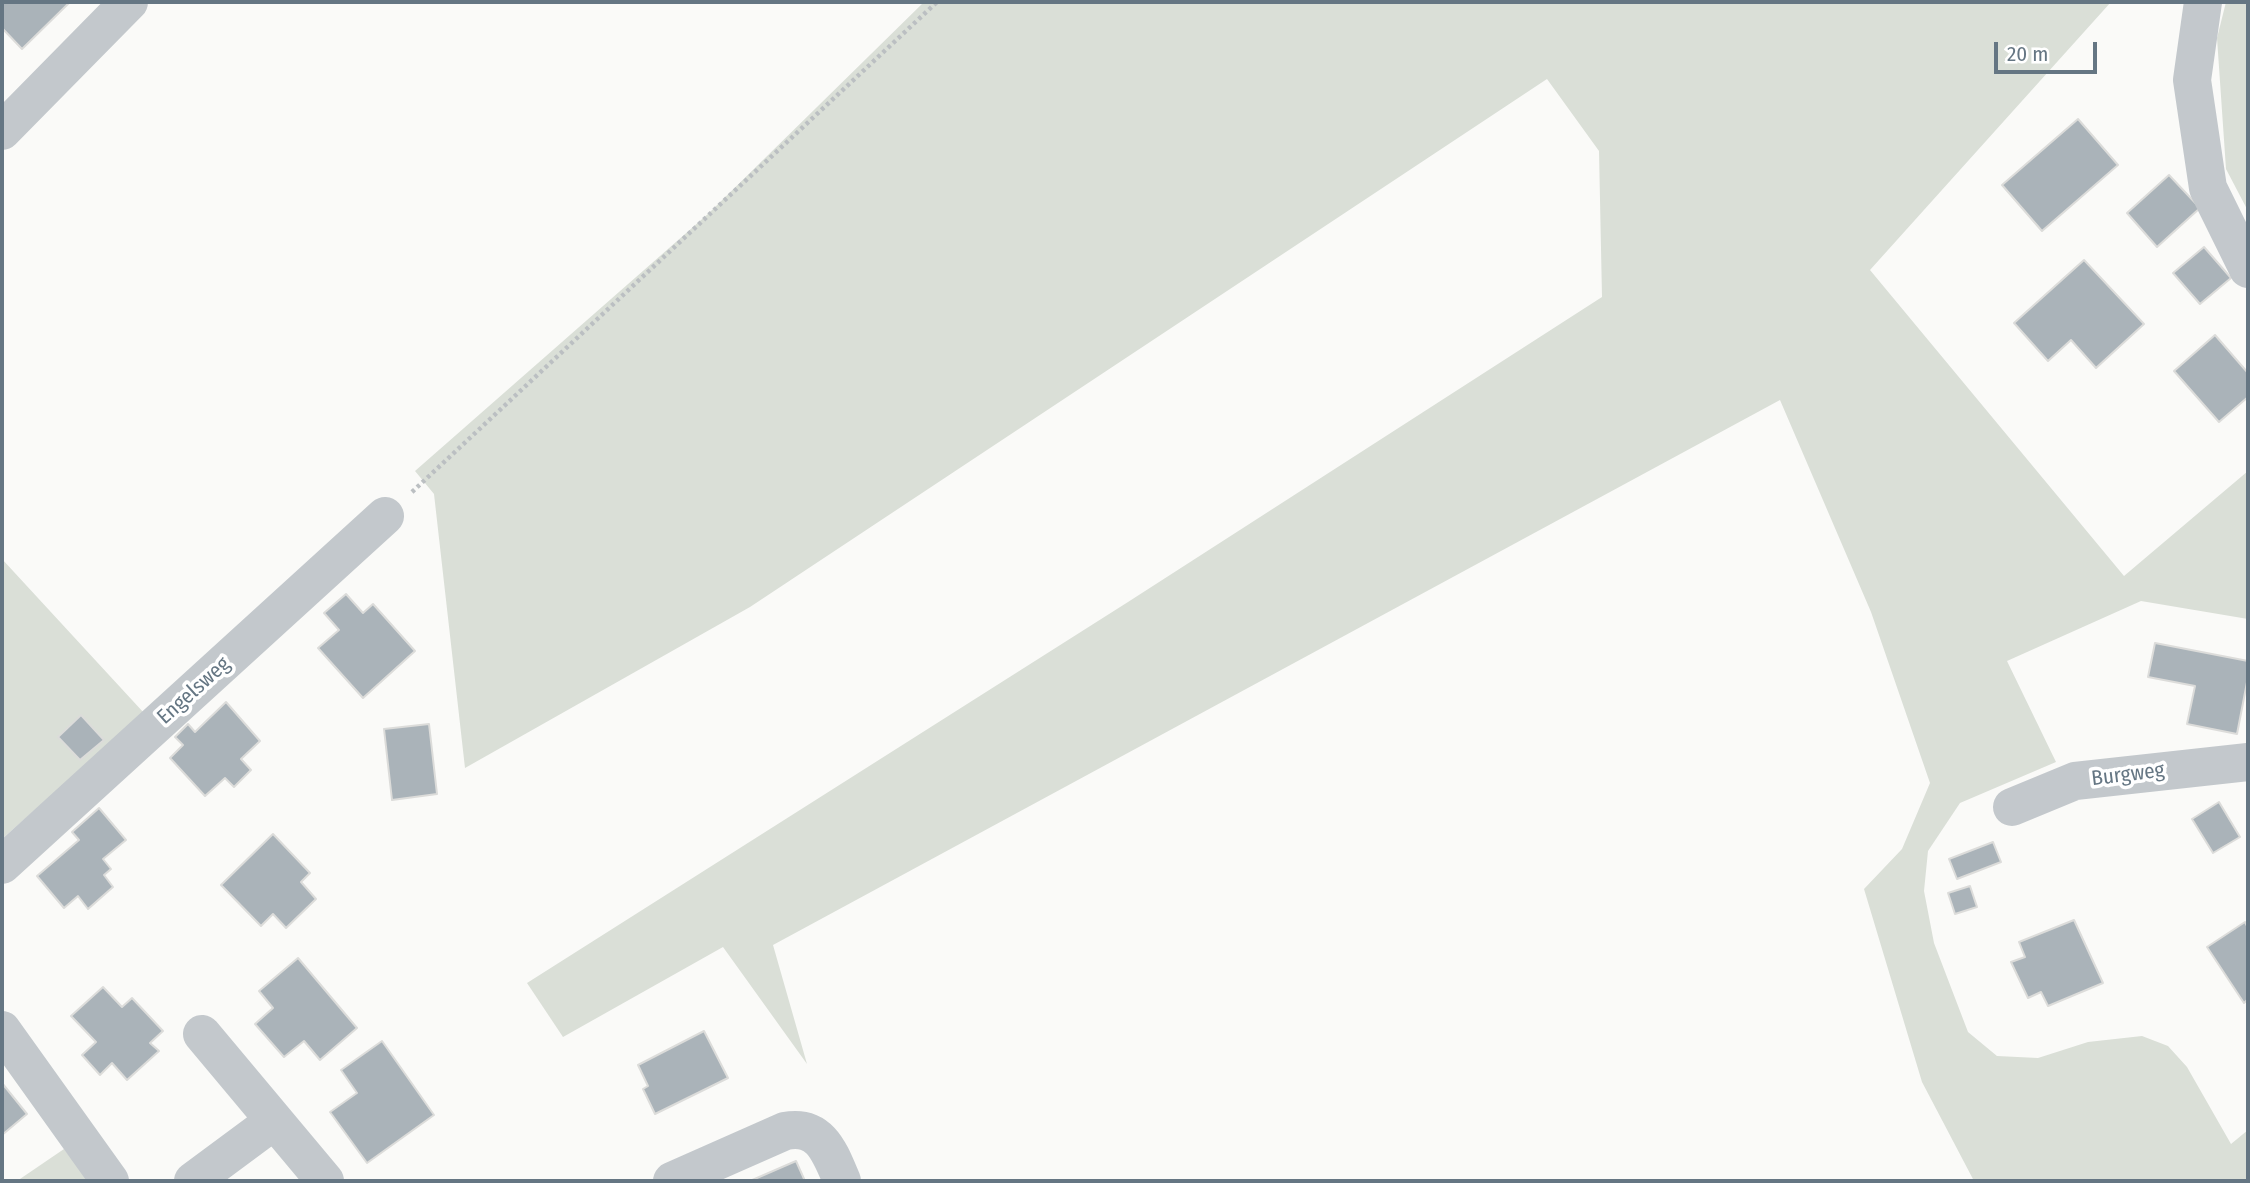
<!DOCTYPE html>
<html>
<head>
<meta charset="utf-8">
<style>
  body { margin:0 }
  #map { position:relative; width:2250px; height:1183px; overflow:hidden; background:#fafaf8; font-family:"Fira Sans Condensed",sans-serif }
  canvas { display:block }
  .frame { position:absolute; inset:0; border:4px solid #657683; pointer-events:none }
  .scale { position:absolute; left:1994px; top:42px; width:103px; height:32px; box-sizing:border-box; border:4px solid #657683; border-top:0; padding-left:9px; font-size:21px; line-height:24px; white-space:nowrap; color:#657683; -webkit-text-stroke:5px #fff; paint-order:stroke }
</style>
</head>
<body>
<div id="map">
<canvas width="2250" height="1183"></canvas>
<div class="frame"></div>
<div class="scale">20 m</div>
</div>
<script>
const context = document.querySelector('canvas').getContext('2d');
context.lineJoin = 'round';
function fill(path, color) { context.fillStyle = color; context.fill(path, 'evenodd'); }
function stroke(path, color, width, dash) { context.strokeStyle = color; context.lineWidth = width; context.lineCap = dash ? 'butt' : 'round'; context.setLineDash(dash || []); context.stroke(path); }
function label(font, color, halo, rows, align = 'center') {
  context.font = font + ' "Fira Sans Condensed",sans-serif'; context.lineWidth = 7; context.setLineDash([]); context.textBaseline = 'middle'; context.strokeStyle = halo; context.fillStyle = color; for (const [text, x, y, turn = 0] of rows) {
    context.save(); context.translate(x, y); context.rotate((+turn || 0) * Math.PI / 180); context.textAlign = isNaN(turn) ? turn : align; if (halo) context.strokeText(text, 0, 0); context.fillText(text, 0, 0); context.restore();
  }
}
fill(new Path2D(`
  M 924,2 L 2111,2 L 1870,270 L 2124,576 L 2248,471 L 2248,619 L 2141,601 L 2007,661 L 2056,762 L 1960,803 L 1928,851 L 1924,891 L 1934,943 L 1968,1032 L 1997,1056 L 2038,1058 L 2088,1042 L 2142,1036 L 2168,1046 L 2187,1067 L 2231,1144 L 2248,1130 L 2248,1181 L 1974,1181 L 1922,1082 L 1864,889 L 1902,849 L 1930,783 L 1871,612 L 1780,400 L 773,945 L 807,1064 L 723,947 L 563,1037 L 527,983 L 1128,602 L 1602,297 L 1599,151 L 1547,79 L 750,607 L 465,768 L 434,494 L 415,471 L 709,213 Z
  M 2226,2 L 2248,2 L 2248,211 L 2226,169 L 2217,38 Z
  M 2,559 L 144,713 L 2,839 Z
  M 64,1149 L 89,1181 L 17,1181 Z`), '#dadfd7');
const building = new Path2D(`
  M 2,2 L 70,2 L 22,49 L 2,28 Z
  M 2078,119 L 2118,165 L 2042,231 L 2002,185 Z
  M 2169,175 L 2200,208 L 2157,247 L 2127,213 Z
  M 2204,247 L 2231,278 L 2200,304 L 2173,273 Z
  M 2084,260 L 2144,324 L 2096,368 L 2071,340 L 2048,361 L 2014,323 Z
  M 2215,335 L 2248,373 L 2248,397 L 2219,422 L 2174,371 Z
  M 346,594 L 363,613 L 373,604 L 415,651 L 363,698 L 318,648 L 339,630 L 324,613 Z
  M 2155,643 L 2248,661 L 2248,677 L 2237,734 L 2187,724 L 2195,686 L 2148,677 Z
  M 226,702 L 260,741 L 241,759 L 251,770 L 234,787 L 225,778 L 205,796 L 170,758 L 183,745 L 175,737 L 188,724 L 195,732 Z
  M 81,715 L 104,740 L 80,760 L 58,737 Z
  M 429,724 L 437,794 L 392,800 L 384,729 Z
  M 2219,802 L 2240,837 L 2213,853 L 2192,819 Z
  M 99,808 L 126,840 L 103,859 L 111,869 L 104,875 L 113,887 L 88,909 L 78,896 L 64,908 L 37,876 L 79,840 L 72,832 Z
  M 273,834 L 310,873 L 301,882 L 316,899 L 286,928 L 273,914 L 261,926 L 221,885 Z
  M 1993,842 L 2001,862 L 1957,879 L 1949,859 Z
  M 1970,886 L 1977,907 L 1955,914 L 1948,893 Z
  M 2074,920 L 2103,983 L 2048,1006 L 2041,992 L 2028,998 L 2011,962 L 2025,957 L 2019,942 Z
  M 2245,922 L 2248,928 L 2248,999 L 2244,1003 L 2207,947 Z
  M 298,958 L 357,1028 L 320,1060 L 304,1041 L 284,1057 L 255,1024 L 273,1008 L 259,991 Z
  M 103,987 L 122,1007 L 132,998 L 163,1031 L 150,1043 L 159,1051 L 127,1080 L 112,1063 L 100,1075 L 82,1055 L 96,1042 L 71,1016 Z
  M 704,1031 L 728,1078 L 655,1114 L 643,1089 L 648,1086 L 638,1065 Z
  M 382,1041 L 434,1115 L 367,1163 L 330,1112 L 357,1093 L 341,1070 Z
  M 2,1083 L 27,1114 L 2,1135 Z
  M 796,1161 L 805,1181 L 750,1181 Z`);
fill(building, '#aab3b9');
stroke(building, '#dcdcda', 2);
stroke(new Path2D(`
  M 412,492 L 937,2`), '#bbbfc2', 4.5, [3.5, 3.5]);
stroke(new Path2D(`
  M 2203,2 L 2192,80 L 2208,188 L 2248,269
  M 2,131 L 129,2
  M 2012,807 L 2075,781 L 2248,762
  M 2,865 L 385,516
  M 2,1030 L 110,1181
  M 202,1034 L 325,1181
  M 193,1181 L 274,1121
  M 672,1181 L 785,1131 C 821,1124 830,1153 842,1181`), '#c3c8cc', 38);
label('21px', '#657683', '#fff', [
  ["Engelsweg",194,691,-42],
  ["Burgweg",2128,775,-7]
]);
</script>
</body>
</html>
